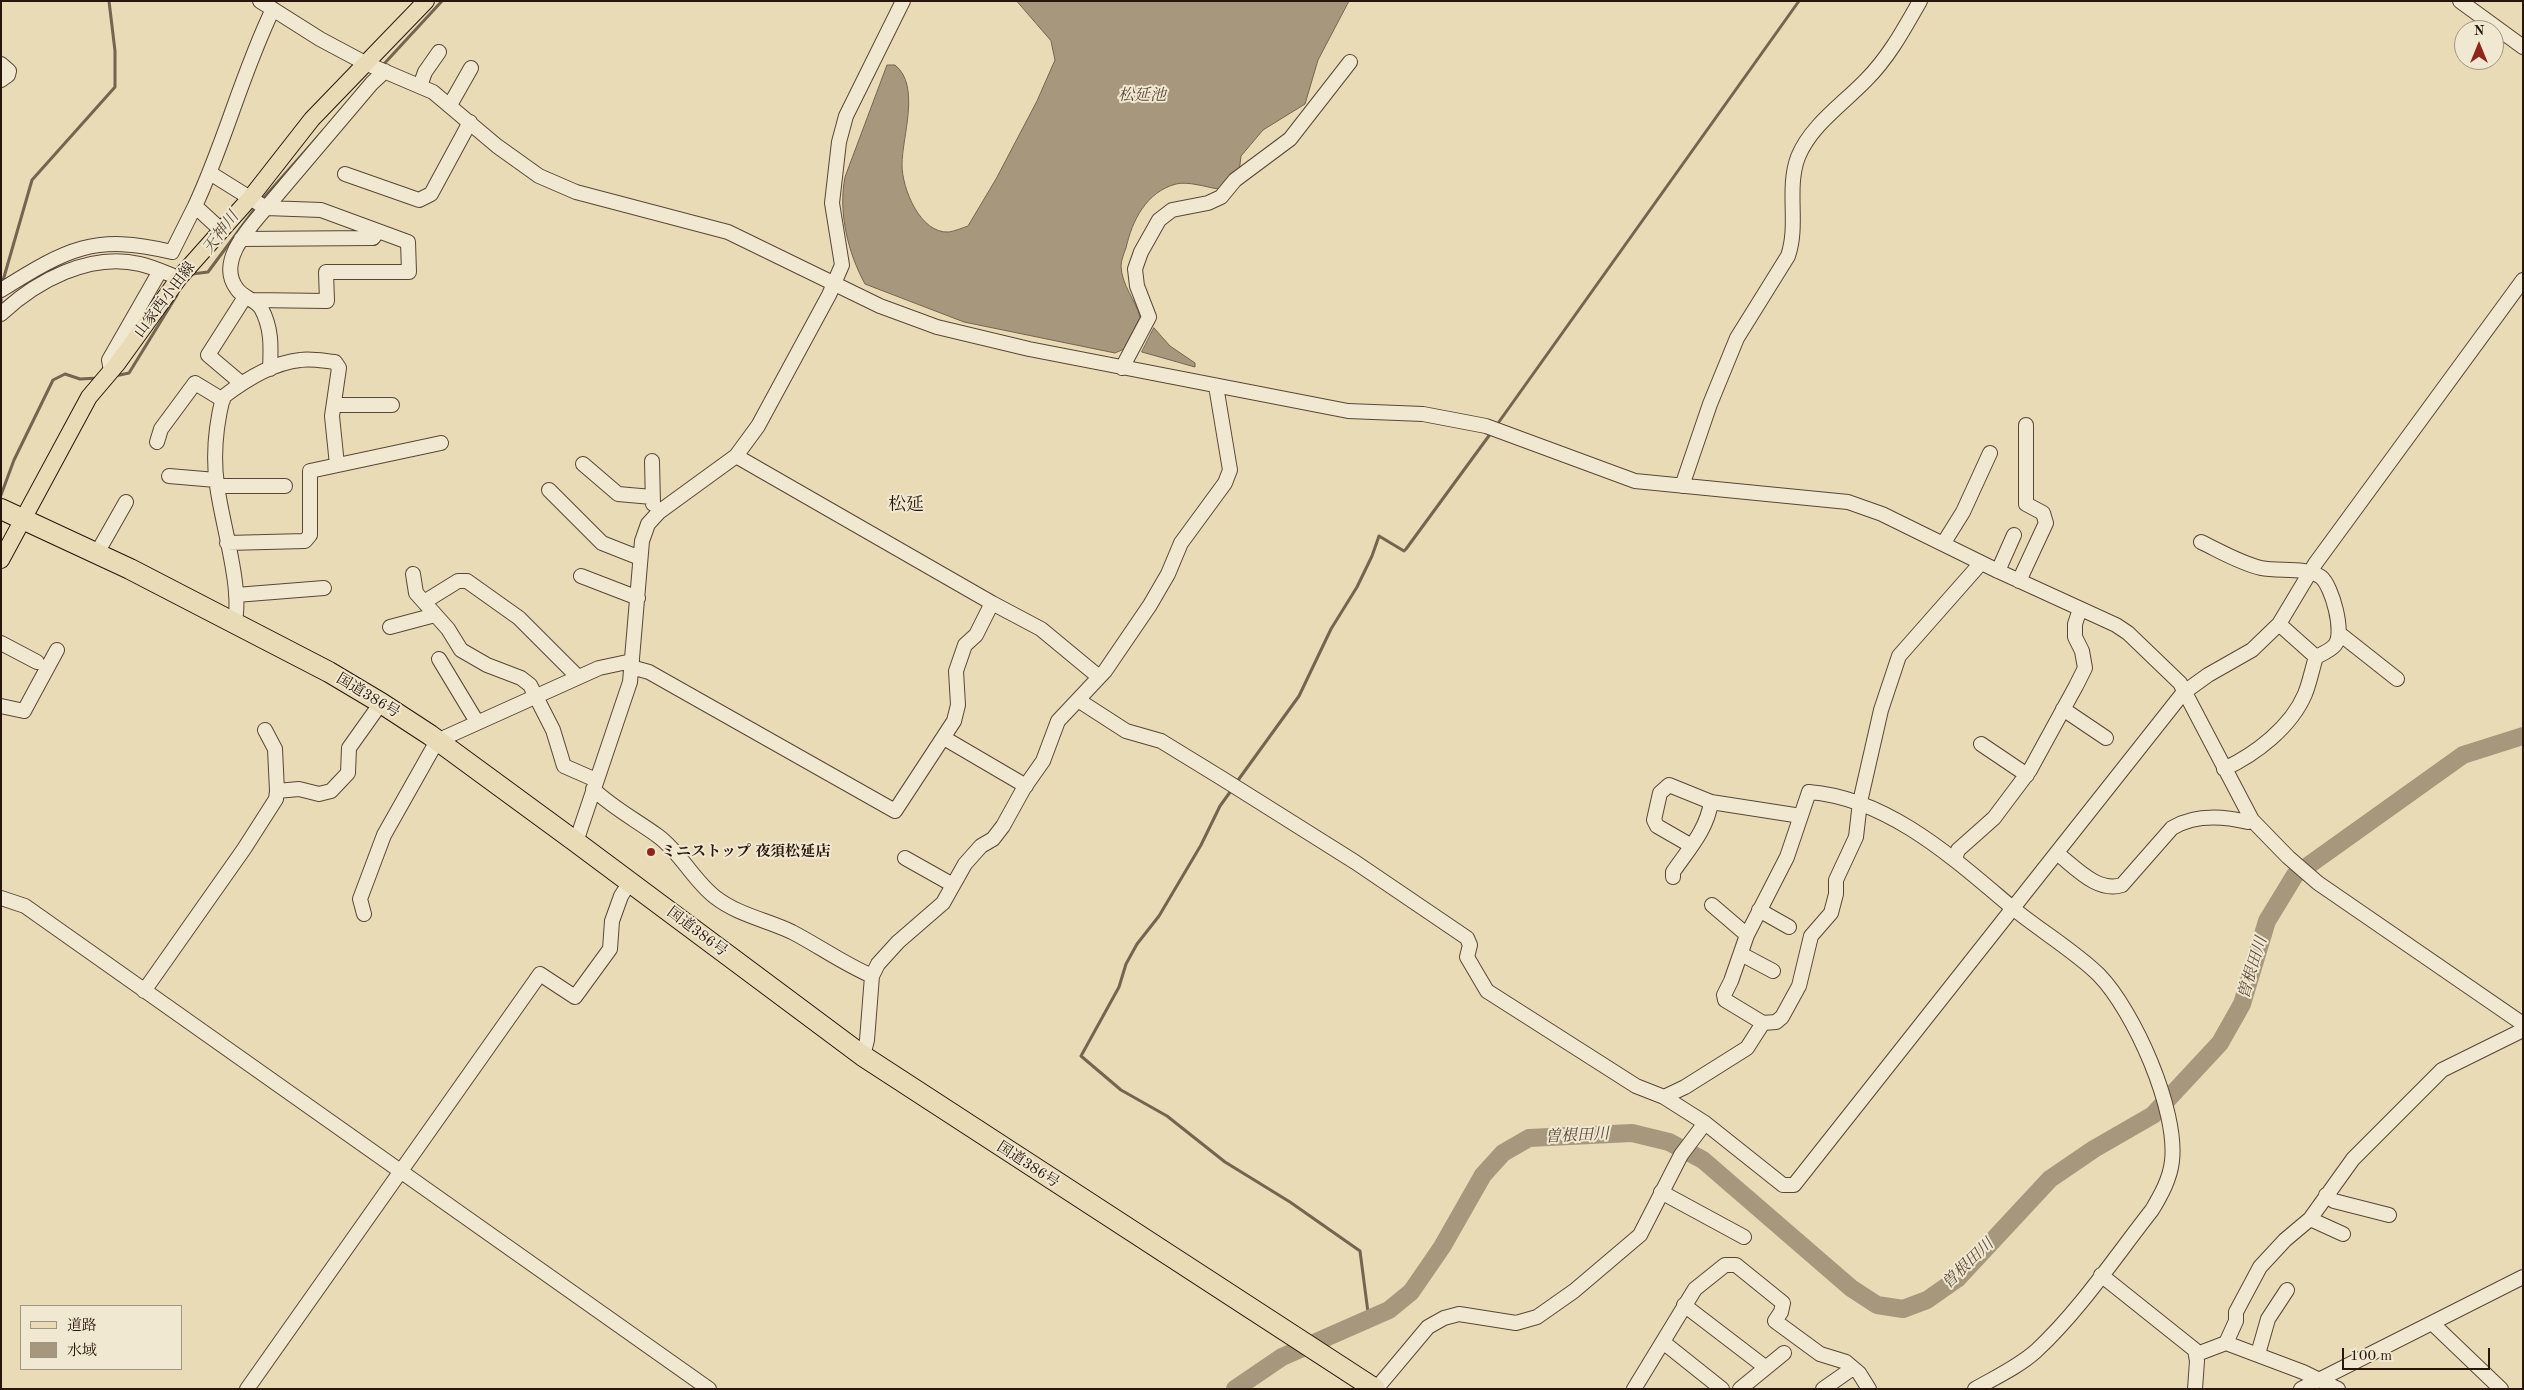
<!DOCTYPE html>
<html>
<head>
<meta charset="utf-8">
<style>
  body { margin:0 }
  #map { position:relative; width:2524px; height:1390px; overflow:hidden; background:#e8dbb6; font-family:"Old Standard TT","Noto Serif JP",serif }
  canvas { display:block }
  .frame { position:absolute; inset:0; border:2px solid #28160d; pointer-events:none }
  .legend { position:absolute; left:20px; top:1305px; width:162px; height:65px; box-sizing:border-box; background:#f0e8d0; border:1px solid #a09482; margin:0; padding:6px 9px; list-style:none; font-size:15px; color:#28160d }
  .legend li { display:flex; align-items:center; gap:10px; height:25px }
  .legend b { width:25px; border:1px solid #a09482 }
  .north { position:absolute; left:2454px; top:20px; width:50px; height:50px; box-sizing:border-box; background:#f0e8d0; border:1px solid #a09482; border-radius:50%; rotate:0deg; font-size:14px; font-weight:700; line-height:20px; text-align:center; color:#28160d }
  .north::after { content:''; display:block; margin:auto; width:18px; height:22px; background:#8f2418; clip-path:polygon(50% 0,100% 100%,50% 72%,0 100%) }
  .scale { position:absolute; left:2342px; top:1348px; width:148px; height:22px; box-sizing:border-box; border:2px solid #28160d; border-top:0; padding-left:6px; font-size:15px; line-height:18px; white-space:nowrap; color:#28160d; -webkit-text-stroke:4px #f0e8d0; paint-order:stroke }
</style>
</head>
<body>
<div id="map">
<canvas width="2524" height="1390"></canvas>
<div class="frame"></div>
<ul class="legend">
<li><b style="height:6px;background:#e8dbb6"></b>道路</li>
<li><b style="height:14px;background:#a7987d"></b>水域</li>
</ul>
<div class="north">N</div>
<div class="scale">100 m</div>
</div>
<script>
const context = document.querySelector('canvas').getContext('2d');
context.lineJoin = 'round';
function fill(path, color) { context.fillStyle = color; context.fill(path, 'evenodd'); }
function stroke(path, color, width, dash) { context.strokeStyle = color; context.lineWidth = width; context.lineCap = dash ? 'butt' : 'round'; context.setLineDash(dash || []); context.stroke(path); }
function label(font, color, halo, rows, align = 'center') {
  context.font = font + ' "Old Standard TT","Noto Serif JP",serif'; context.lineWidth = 4; context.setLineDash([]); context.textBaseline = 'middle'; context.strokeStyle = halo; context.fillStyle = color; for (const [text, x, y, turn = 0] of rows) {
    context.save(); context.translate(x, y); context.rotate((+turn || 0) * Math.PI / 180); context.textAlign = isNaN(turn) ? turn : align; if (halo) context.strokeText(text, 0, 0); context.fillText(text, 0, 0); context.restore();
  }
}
const water = new Path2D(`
  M 1017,1 L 1349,1 L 1318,60 L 1305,104 L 1263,130 L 1241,156 L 1239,172 L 1218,189 C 1206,187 1188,181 1176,184 C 1146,192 1132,221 1126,248 C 1124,253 1121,261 1121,266 C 1122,286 1135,299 1140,317 L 1124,349 L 1115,353 L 964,322 L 865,284 C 848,253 838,212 845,177 L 887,65 L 895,65 C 921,86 902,136 902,165 C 902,188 920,234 949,232 C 955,231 962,228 968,226 L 996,179 L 1037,101 L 1055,60 L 1051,41 Z
  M 1154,328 L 1170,346 L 1195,363 L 1195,367 L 1142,352 Z`);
fill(water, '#a7987d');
stroke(water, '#746450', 1);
stroke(new Path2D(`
  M 383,65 L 442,1
  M 261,201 L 323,131
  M 192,274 L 208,272 L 257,206
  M 2,284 L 32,180 L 115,87 L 115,51 L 109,1
  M 1,299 L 1,304
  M 115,376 L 129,373 L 177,295
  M 1496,426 L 1799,1
  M 1,495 L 14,460 L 53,380 L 65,374 L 80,379 L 99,378
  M 1236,783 L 1299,696 L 1331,629 L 1357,587 L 1372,556 L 1379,536 L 1404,551 L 1406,549 L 1491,433
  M 1233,788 L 1220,806 L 1201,845 L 1159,916 L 1137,944 L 1126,964 L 1119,987 L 1081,1056 L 1121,1090 L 1167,1116 L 1225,1162 L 1290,1202 L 1360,1251 L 1369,1320`), '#746450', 3);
stroke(new Path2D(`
  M 1235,1389 L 1282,1357 L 1389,1310 L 1411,1292 L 1442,1247 L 1483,1175 L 1503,1153 L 1529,1138 L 1632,1133 L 1669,1142 L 1703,1160 L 1851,1288 L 1877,1305 L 1903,1309 L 1927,1300 L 1957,1279 L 2050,1179 L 2094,1149 L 2153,1115 L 2220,1043 L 2242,1004 L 2267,921 L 2295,875 L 2463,755 L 2523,736`), '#a7987d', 18);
const minor = new Path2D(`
  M 260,1 L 320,39 L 365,63 L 433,92 L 497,146 L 539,176 L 576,192 L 728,232 L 880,306 L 937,327 L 1029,349 L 1348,411 L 1423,414 L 1486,426 L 1635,481 L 1848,502 L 1882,514 L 1998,571 L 2116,625 L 2128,633 L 2180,683 L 2252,820 L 2288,857 L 2318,883 L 2523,1024
  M 2460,1 L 2523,47
  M 1,64 L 9,71 L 8,75 L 1,80
  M 420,86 L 425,72 L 439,52
  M 450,105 L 471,68
  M 210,173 L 266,208 C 249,228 216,262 237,289 C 243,298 255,299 261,308 C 272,328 271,347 270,369
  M 345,174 L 419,200 L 431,194 L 470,122
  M 266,208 L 372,83 L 385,71
  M 221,230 L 195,206 C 225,142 242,73 273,9
  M 241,239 L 373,238 L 378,231
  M 1,290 C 67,249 94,233 172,252 L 195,206
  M 253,300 L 327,301 L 326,272 L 409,272 L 408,242 L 321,210 L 266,208
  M 1,314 C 36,281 90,252 140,264 C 153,267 166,273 179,278
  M 1122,368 L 1149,317 L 1137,286 L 1135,269 L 1141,252 L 1159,220 L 1172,210 L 1208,203 L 1221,197 L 1235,180 L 1290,139 L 1350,62
  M 111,371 L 109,360 L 160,271
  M 241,383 L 208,355 L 245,297
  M 334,405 L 392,405
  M 157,442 L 161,429 L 195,383 L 223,400
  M 652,461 L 653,504
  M 583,464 L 618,494 L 652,497
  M 169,476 L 216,480
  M 217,486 L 285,486
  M 1682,486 L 1710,404 L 1737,338 L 1788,256 C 1799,224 1786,189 1798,157 C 1811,125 1843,104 1866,80 C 1889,57 1904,29 1920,1
  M 549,490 L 602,543 L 640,558
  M 2201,542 C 2220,551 2240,563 2261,568 C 2279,572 2305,566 2321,577 C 2332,586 2345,633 2335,645 C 2331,650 2322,654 2316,657 C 2312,669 2310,682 2305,694 C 2291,727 2256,754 2224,769
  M 227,543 L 305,541 L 310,535 L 310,471 L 441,443
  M 1943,544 L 1963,512 L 1990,453
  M 97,553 L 126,502
  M 1998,571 L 2014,535
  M 413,574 L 416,593 L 448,629 L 461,650 L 487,665 L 521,678 L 530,685 L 553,730 L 564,766 L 596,780
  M 581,576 L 638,598
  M 2019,581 L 2046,523 L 2043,513 L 2026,504 L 2026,425
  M 236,595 L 324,588
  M 424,602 L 458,581 L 467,581 L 519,618 L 578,677
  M 992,603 L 1041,629 L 1099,677
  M 234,623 C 244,593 221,520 217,485 C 213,457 216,425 223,397 C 245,380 272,363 300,360 C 311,358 324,361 335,362 L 339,368 L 332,416 L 337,465
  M 2279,624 L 2316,657
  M 390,627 L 435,615
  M 2340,634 L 2397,679
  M 1,643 L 37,662
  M 439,659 L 477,722
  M 631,667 L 649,672 L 895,811 L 954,721 L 958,705 L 956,671 L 965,645 L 976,635 L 992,603 L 736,456
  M 1078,700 L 1126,731 L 1161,741 L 1223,779 L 1355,862 L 1467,938 L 1470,945 L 1467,957 L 1487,991 L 1636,1086 L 1664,1097 L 1705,1123 L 1783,1185 L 1794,1185 L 2183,693 L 2208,675 L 2252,650 L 2279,624 L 2315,564 L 2523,280
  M 1,706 L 24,711 L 57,650
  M 2063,709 L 2106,738
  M 265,730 L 275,749 L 277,791
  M 944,738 L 1026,786
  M 1981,744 L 2027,775
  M 593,789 C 613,808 636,820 658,836 C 681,853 693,880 715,897 C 738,915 767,920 792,932 C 819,946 844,964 872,976
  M 576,842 L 630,682 L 642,541 L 648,524 L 659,512 L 736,456 L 758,426 L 829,295 L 842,265 L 832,203 L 839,142 L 846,116 L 903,1
  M 1690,845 L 1657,826 L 1654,820 L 1660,793 L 1669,785 L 1711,802 L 1801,816
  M 2058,854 C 2076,868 2098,893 2122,885 L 2172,828 C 2195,814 2223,816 2248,822 L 2252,820
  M 905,858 L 953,885
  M 1955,859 L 1958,850 L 1994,818 L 2030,770 L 2076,686 L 2085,668 L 2082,651 L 2075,637 L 2075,624 L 2080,609
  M 1673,877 L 1673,872 C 1688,850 1707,830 1711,802
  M 1,898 L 25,906 L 709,1389
  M 1712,905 L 1747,935
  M 1759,910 L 1789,927
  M 364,914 L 360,899 L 384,835 L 437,741 L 599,668 L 632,661
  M 1741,954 L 1773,971
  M 144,991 L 244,849 L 276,799 L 277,791 L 299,789 L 319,794 L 331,791 L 348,773 L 349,748 L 381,703
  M 1763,1023 L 1776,1022 L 1782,1017 L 1799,986 L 1811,936 L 1831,913 L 1836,894 L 1836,880 L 1856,837 L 1860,802 L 1881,710 L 1899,656 L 1981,563
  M 863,1056 L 867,1040 L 872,976 L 878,964 L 898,942 L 943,903 L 965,864 L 981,846 L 993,839 L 1003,826 L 1024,788 L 1043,761 L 1058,721 L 1105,671 L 1150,605 L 1168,574 L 1181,543 L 1225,483 L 1230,470 L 1216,386
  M 1664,1097 L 1685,1087 L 1747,1048 L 1763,1023 L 1725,1000 L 1724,995 L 1731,981 L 1747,935 L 1787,857 L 1809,792 C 1887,798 1952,857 2009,905 C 2036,928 2075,951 2099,975 C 2134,1011 2178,1110 2172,1161 C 2170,1179 2161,1195 2152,1210 C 2115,1257 2080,1310 2036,1351 C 2018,1367 1996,1377 1975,1389
  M 1661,1192 L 1744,1237
  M 2326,1195 L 2334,1201 L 2389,1215
  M 2310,1219 L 2343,1234
  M 2101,1275 L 2195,1350 L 2197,1361 L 2195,1389
  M 1684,1305 L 1765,1367
  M 2432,1323 L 2501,1389
  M 1663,1342 L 1722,1389
  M 2226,1343 L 2303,1372 L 2338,1389
  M 2197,1354 L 2226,1343 L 2236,1321 L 2236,1312 L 2260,1267 L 2285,1240 L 2310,1219 L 2353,1159 L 2442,1070 L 2523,1030
  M 2258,1354 L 2268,1319 L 2287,1290
  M 247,1389 L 540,974 L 575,997 L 610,949 L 612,921 L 621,896 L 630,882
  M 1376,1389 L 1428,1327 L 1444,1318 L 1459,1314 L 1516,1323 L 1537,1317 L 1574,1291 L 1640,1235 L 1681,1155 L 1705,1123
  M 1634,1389 L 1695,1289 L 1725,1265 L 1736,1265 L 1783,1303 L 1781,1312 L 1775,1321 L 1820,1354 L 1846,1362 L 1859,1373 L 1869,1389
  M 1740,1389 L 1784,1353
  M 1823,1389 L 1853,1368
  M 2301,1389 L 2523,1277`);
const major = new Path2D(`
  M 1,560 L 89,397 L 117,364 L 179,278 L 251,197 L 312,119 L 426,1`);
const highway = new Path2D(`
  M 1,509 L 130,569 L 329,672 L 381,703 L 430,735 L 576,842 L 863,1056 L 1375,1389`);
stroke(minor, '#584737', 16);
stroke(major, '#28160d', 18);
stroke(highway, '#28160d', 22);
stroke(minor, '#f0e8d0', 14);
stroke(major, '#e8dbb6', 16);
stroke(highway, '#e8dbb6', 20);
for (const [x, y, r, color] of [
  [651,852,5,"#8f2418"]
]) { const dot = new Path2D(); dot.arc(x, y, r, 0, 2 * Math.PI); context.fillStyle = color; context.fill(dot); stroke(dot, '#f0e8d0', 2); }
label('15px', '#28160d', '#f0e8d0', [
  ["山家西小田線",165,300,-53],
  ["国道386号",368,696,31],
  ["国道386号",697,932,37],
  ["国道386号",1028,1165,33]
]);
label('bold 15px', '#28160d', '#f0e8d0', [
  ["ミニストップ 夜須松延店",661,852]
], 'left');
label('italic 16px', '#5b4a3a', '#f0e8d0', [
  ["松延池",1142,96],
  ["天神川",221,233,-53],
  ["曽根田川",2253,968,-73],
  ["曽根田川",1577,1136,-3],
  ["曽根田川",1968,1264,-44]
]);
label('18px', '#28160d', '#f0e8d0', [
  ["松延",906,505]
]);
</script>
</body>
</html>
